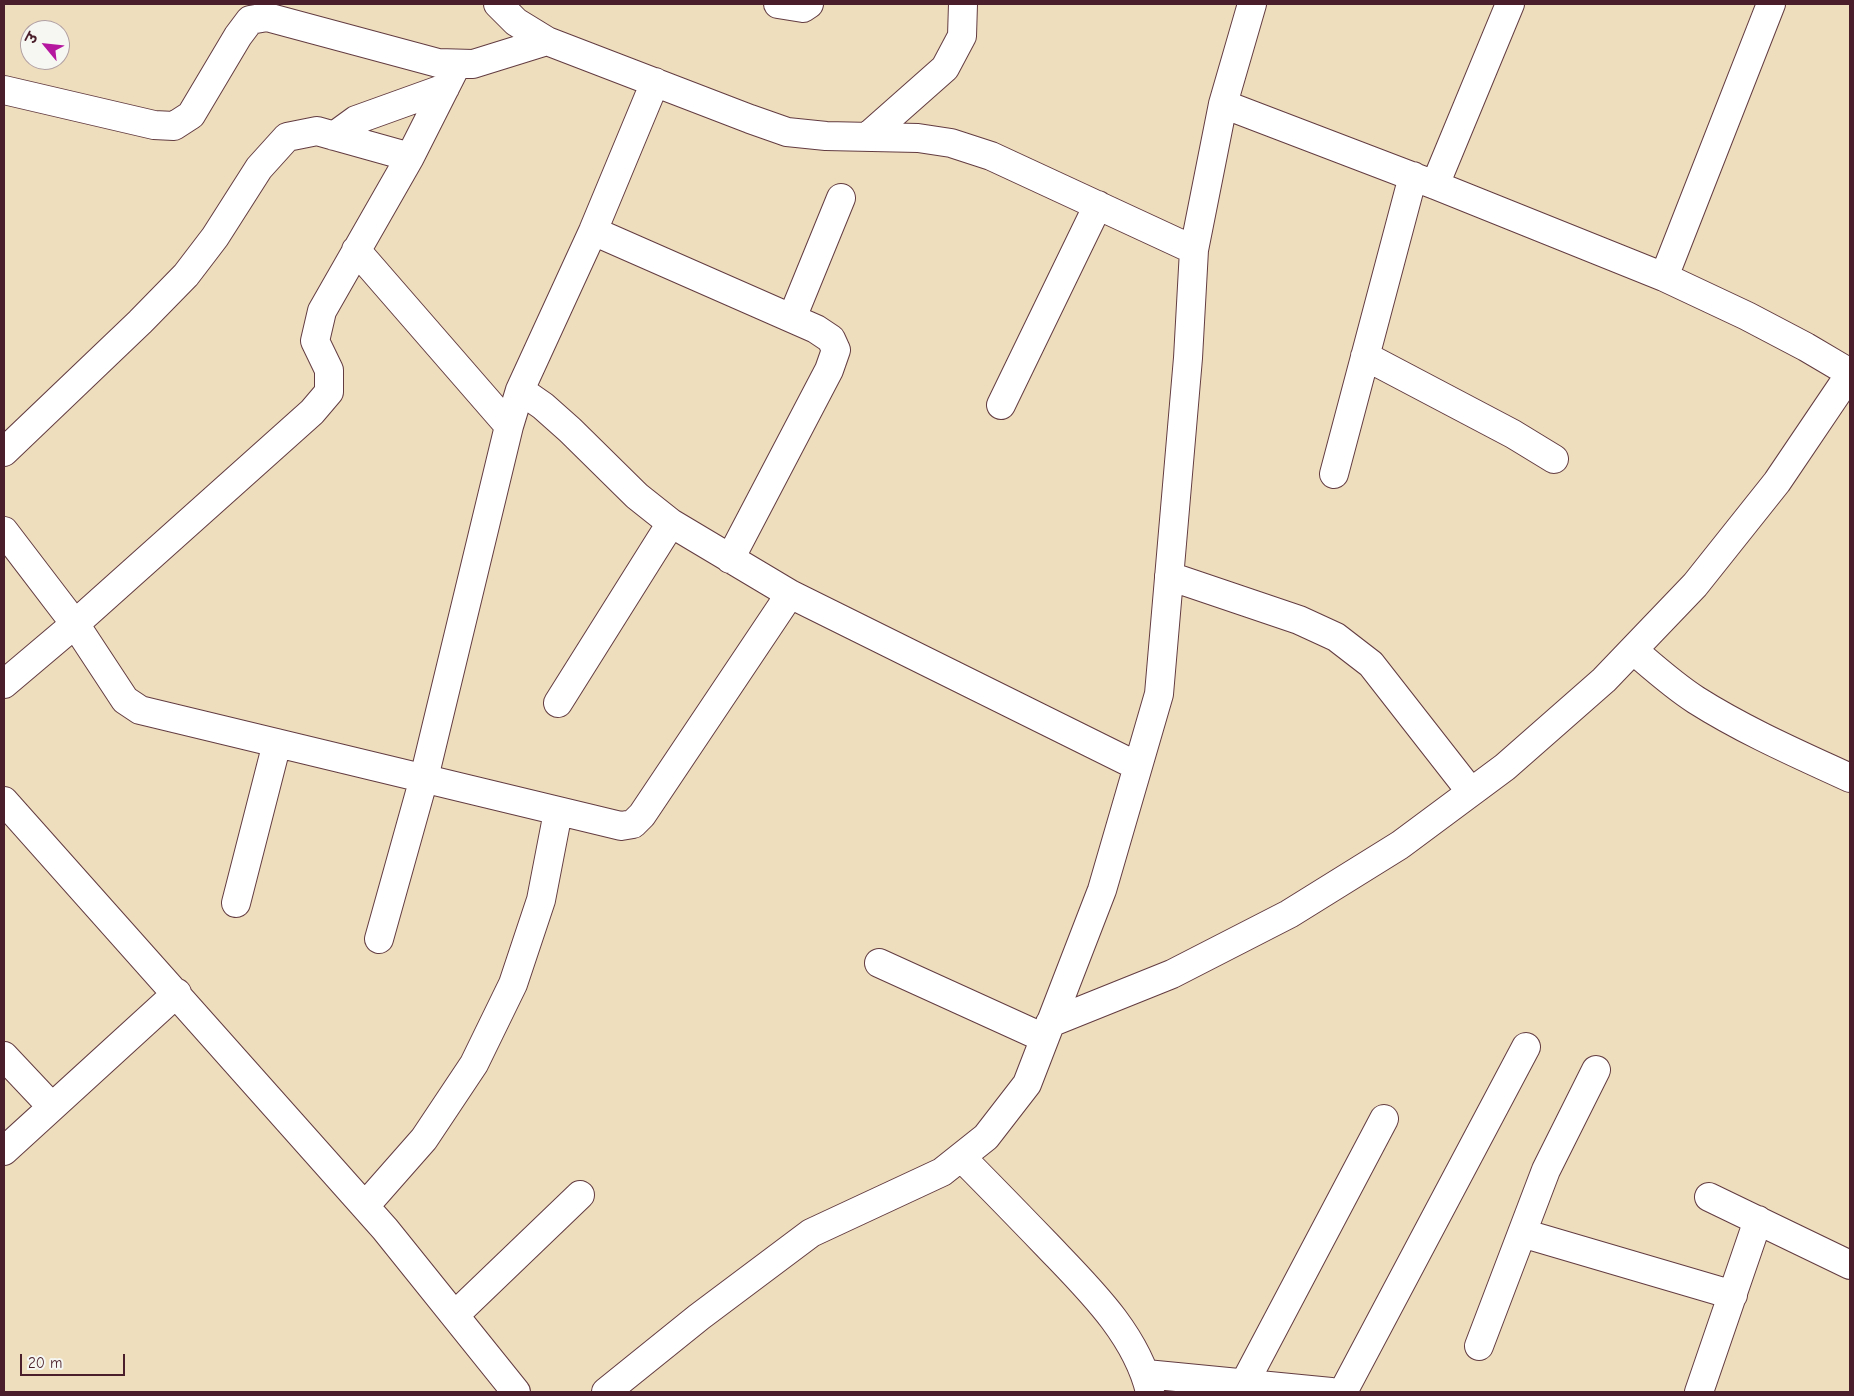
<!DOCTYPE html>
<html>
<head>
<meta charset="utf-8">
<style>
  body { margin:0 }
  #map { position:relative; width:1854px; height:1396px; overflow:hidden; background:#eedebe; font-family:"Comic Neue","Playpen Sans Deva",sans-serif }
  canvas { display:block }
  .frame { position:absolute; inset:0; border:5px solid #4a1f2b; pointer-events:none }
  .north { position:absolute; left:20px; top:20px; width:50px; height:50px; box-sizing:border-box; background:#f6f6f2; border:1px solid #b1a0a2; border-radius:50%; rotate:298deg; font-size:14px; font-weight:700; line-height:20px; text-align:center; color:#4a1f2b }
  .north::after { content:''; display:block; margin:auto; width:18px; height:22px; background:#b5179e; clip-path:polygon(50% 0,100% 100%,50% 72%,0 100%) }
  .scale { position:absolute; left:20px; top:1354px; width:105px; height:22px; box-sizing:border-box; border:2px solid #4a1f2b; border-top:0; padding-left:6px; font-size:15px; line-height:18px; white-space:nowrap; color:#4a1f2b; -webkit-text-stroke:4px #f6f6f2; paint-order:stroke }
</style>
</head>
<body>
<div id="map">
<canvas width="1854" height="1396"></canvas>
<div class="frame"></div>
<div class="north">उ</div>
<div class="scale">20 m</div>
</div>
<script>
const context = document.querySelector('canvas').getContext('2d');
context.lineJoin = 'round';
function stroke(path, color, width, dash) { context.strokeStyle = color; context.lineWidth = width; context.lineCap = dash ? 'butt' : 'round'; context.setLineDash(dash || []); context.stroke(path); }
const minor = new Path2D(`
  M 498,4 L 516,22 L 547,41 L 750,119 L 787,132 L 826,136 L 918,138 L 951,143 L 991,156 L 1194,250
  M 778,4 L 803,8 L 809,4
  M 4,90 L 154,125 L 174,126 L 191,115 L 238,36 L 250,20 L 267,17 L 438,63 L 473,64 L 547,41
  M 1223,104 L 1435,185 L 1664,277 L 1747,316 L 1806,347 L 1850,373
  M 334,136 L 356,120 L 445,88
  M 867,137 L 945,68 L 962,36 L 963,4
  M 1435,185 L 1510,4
  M 593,231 L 816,329 L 831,339 L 836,350 L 829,370 L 730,559
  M 356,250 L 509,426
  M 1664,277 L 1771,4
  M 792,318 L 841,198
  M 1365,356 L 1513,434 L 1554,459
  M 520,390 L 543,406 L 570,430 L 637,496 L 671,523 L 790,594 L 1137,766
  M 1001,405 L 1098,205
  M 4,452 L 140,322 L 186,275 L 215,237 L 259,168 L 287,137 L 317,131 L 410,157
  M 1334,474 L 1413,176
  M 4,531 L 75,624 L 125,700 L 140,710 L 621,826 L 633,824 L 642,815 L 790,594
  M 1169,576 L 1299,620 L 1336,637 L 1371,664 L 1471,792
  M 1633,650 C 1653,667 1674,686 1696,700 C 1745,731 1798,754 1850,778
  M 4,684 L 75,624 L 312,412 L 329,392 L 329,370 L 315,341 L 322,311 L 410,157 L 457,64
  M 558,703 L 671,523
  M 4,801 L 385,1229 L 516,1392
  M 236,903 L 277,743
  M 379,939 L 424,778 L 509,426 L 520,390 L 593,231 L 655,82
  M 879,963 L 1044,1038
  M 1050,1023 L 1172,974 L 1289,914 L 1400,845 L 1505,767 L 1604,680 L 1695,585 L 1777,482 L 1850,374
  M 4,1056 L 52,1107
  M 4,1151 L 177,993
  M 961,1157 C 990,1186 1018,1215 1046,1244 C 1087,1287 1136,1333 1150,1392
  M 1709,1197 L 1850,1265
  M 365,1206 L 424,1139 L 474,1064 L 513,984 L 541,900 L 558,812
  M 1522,1233 L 1733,1295
  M 455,1315 L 580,1195
  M 1479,1346 L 1546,1170 L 1596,1070
  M 1146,1374 L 1331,1392
  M 1244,1384 L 1384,1119
  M 606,1392 L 699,1317 L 811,1233 L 942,1172 L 986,1137 L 1027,1084 L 1102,890 L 1159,694 L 1188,358 L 1194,250 L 1223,104 L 1252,4
  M 1343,1392 L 1526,1047
  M 1699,1392 L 1758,1220`);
stroke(minor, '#633c41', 30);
stroke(minor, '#fff', 28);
</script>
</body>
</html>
